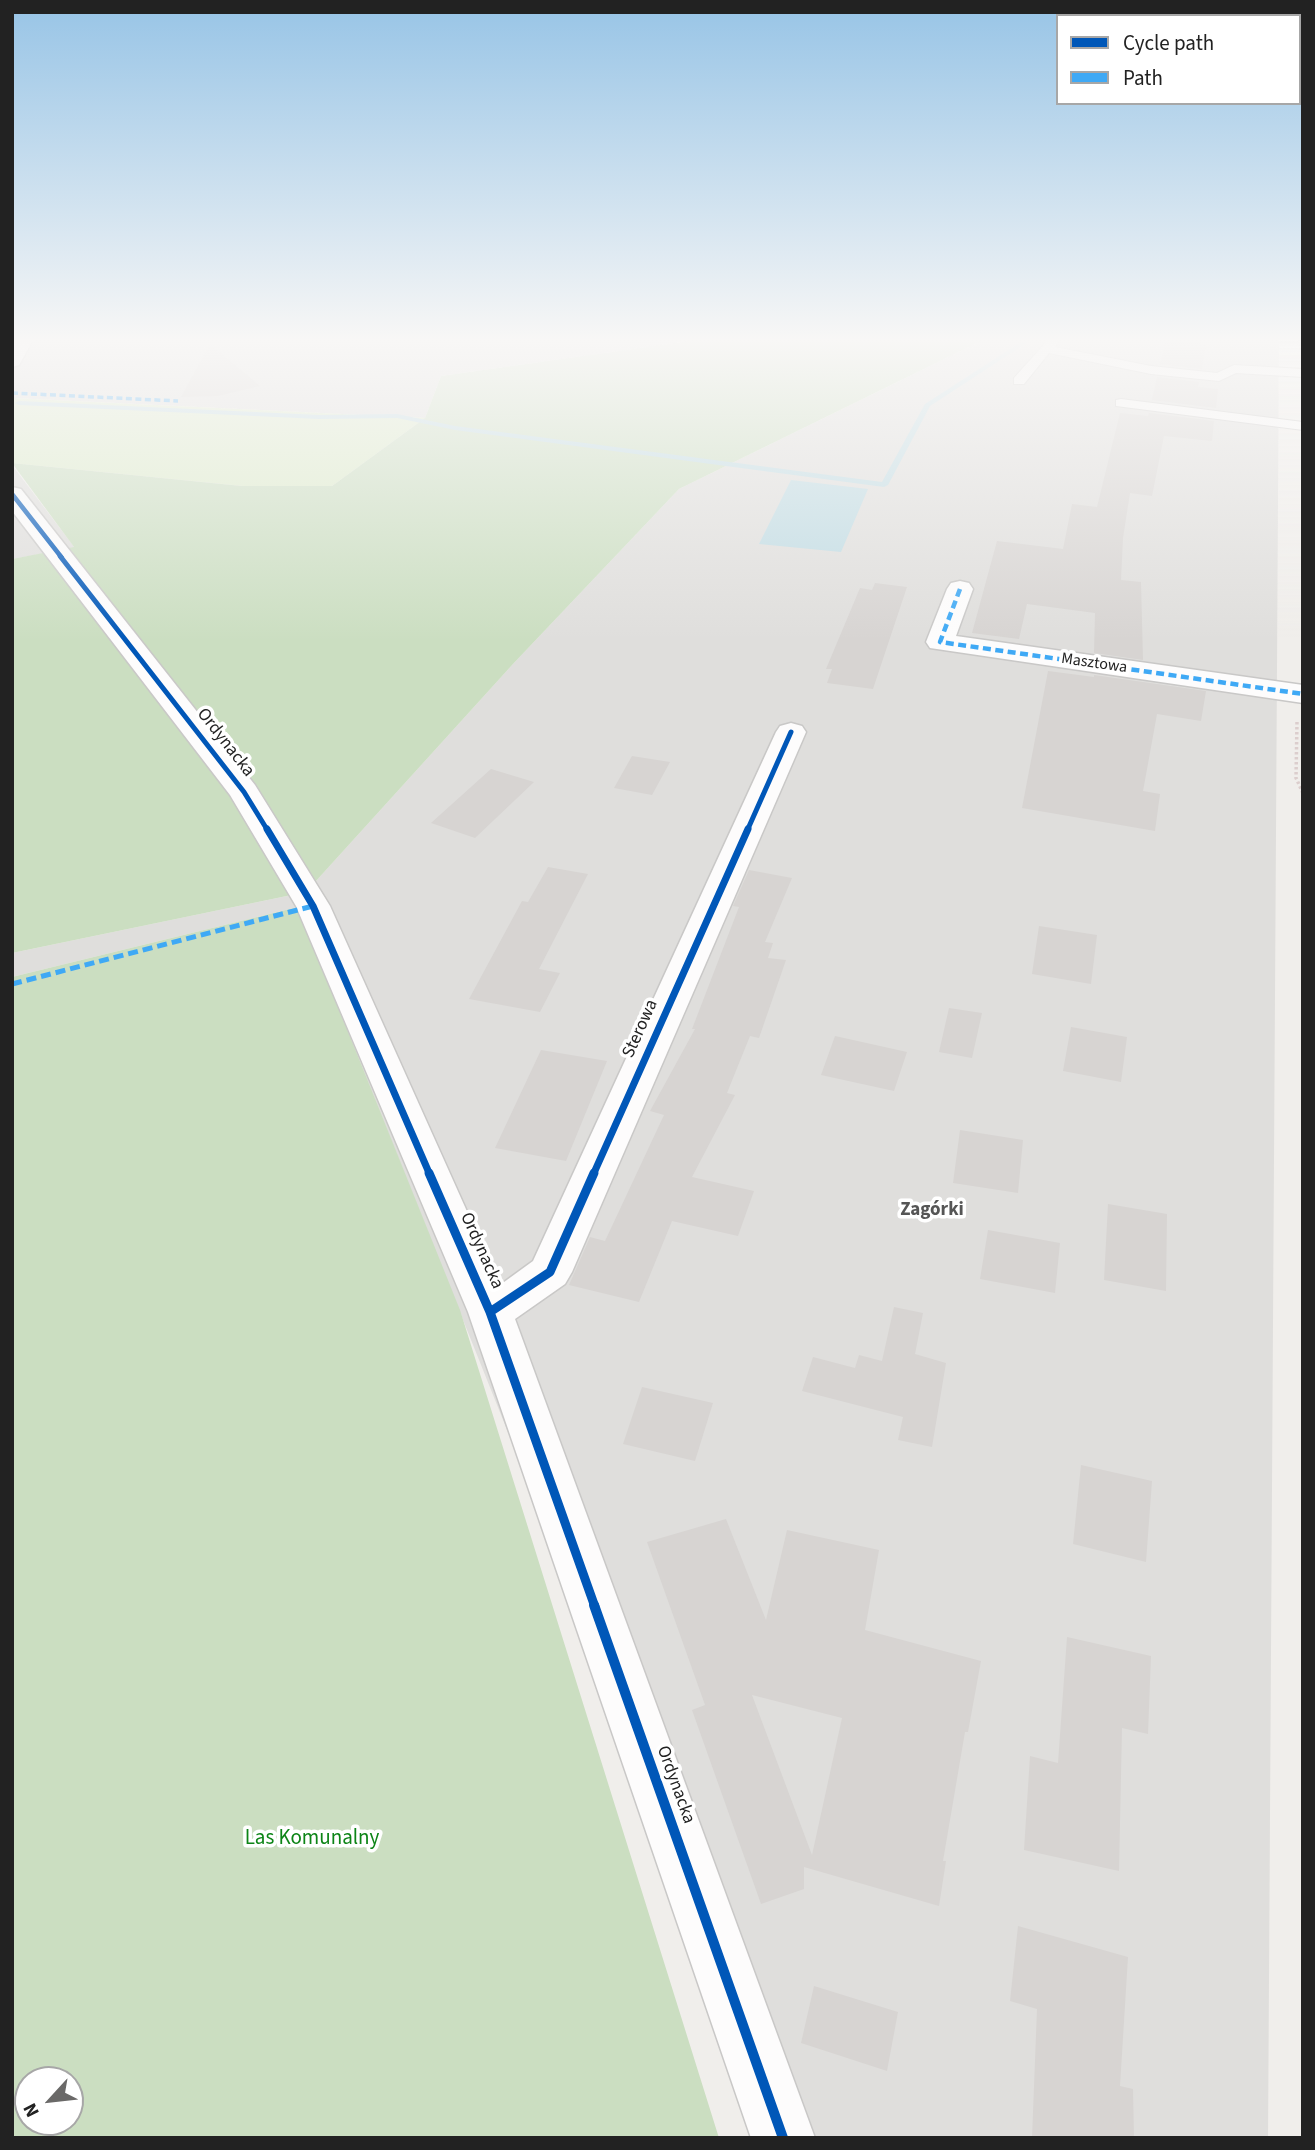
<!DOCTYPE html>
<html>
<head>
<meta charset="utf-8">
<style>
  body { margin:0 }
  #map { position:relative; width:1315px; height:2150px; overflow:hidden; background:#f0eeeb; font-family:"Source Sans 3",sans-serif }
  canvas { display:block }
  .frame { position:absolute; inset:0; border:14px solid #222; pointer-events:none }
  .legend { position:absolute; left:1056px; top:14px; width:245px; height:91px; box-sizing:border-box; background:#fff; border:2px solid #a7a7a7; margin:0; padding:9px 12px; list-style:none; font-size:21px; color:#222 }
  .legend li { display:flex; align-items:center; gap:14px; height:35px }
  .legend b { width:35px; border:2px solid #a7a7a7 }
  .north { position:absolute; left:14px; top:2066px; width:70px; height:70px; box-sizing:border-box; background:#fff; border:2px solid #a7a7a7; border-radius:50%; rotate:243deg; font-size:19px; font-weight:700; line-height:28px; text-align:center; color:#222 }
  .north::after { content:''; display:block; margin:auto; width:24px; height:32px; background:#6a6968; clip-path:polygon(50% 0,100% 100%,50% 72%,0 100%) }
</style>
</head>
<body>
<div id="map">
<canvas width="1315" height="2150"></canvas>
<div class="frame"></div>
<ul class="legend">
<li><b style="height:9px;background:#0057b8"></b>Cycle path</li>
<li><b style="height:9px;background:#3fa9f5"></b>Path</li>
</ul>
<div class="north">N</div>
</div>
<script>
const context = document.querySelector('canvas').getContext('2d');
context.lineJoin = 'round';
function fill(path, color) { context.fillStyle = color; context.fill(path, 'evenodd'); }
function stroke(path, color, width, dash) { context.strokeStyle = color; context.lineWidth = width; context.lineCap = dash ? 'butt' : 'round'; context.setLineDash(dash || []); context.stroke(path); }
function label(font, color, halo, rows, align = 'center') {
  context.font = font + ' "Source Sans 3",sans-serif'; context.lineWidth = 7; context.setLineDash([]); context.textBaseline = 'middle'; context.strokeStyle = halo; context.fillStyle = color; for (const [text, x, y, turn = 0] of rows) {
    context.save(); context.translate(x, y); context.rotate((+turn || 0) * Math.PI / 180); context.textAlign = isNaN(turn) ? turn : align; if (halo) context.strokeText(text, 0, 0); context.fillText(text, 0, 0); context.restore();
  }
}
fill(new Path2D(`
  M 12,340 L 696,340 L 441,376 L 425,418 L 13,398 L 12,406 Z
  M 983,340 L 1279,340 L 1268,2138 L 790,2138 L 298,907 L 12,977 L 12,953 L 306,892 L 513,664 L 679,489 Z
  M 12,465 L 75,548 L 12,559 Z`), '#dfdedc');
fill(new Path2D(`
  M 12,398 L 425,418 L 332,486 L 242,486 L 12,463 Z`), '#ddeccb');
fill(new Path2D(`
  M 696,340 L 983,340 L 679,489 L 513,664 L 306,892 L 12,953 L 12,559 L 74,547 L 12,463 L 242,486 L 332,486 L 425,418 L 441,376 Z
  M 298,907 L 460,1310 L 719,2138 L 12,2138 L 12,977 ZM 28,2080 L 70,2080 L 70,2122 L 28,2122 Z`), '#cbdec1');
fill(new Path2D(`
  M 791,480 L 868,489 L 841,552 L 759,544 Z`), '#bfdbe3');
fill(new Path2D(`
  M 1024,340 L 1031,340 L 930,406 L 888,485 L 884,487 L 455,430 L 397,418 L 319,419 L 19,405 L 15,403 L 19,401 L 319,415 L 397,414 L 455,426 L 882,482 L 925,404 Z`), '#bfdbe3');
fill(new Path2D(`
  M 1166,340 L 1206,344 L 1202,369 L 1160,364 Z
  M 210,344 L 260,386 L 218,396 L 181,397 Z
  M 1157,377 L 1199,382 L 1198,387 L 1218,389 L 1216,408 L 1152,400 Z
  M 1120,413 L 1148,416 L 1149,413 L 1214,421 L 1212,441 L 1164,436 L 1152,496 L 1130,493 L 1123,538 L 1121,580 L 1141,582 L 1143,660 L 1094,653 L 1095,613 L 1027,604 L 1019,639 L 972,633 L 997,541 L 1063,549 L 1072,504 L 1097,507 Z
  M 875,583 L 907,587 L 873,689 L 827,683 L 832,669 L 826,669 L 860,588 L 872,590 Z
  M 1048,671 L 1094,677 L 1094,675 L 1206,691 L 1201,721 L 1157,714 L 1143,791 L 1160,794 L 1155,831 L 1022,808 Z
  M 632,756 L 670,762 L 652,795 L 614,788 Z
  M 491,769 L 534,782 L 475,838 L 431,823 Z
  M 548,867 L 588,874 L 539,969 L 560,973 L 540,1012 L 469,999 L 522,901 L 528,902 Z
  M 749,870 L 792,878 L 765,942 L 773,943 L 768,958 L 786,960 L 759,1038 L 750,1036 L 727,1093 L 735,1095 L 692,1177 L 754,1191 L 738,1236 L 672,1221 L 639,1302 L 569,1285 L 590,1237 L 605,1241 L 664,1115 L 650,1111 L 695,1029 L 692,1029 L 739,907 L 733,906 Z
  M 1039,926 L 1097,935 L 1091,984 L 1032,974 Z
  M 949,1008 L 982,1013 L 972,1058 L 939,1052 Z
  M 1071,1027 L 1127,1037 L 1121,1082 L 1063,1071 Z
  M 835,1036 L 907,1052 L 894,1091 L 821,1075 Z
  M 541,1050 L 607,1061 L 566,1161 L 495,1148 Z
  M 960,1130 L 1023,1140 L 1018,1193 L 953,1183 Z
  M 1108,1204 L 1167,1214 L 1166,1291 L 1104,1280 Z
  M 988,1230 L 1060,1243 L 1055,1293 L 980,1279 Z
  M 894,1307 L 923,1313 L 915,1354 L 946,1363 L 932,1447 L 898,1440 L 903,1417 L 802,1391 L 813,1357 L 855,1368 L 859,1355 L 882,1361 Z
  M 642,1387 L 713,1403 L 695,1461 L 623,1444 Z
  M 1081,1465 L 1152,1481 L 1146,1562 L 1073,1544 Z
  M 726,1519 L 766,1620 L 787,1530 L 879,1550 L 865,1630 L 981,1661 L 968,1732 L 965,1732 L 943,1861 L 946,1861 L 939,1906 L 804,1867 L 804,1889 L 761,1904 L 692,1710 L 705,1705 L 647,1542 ZM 752,1695 L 842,1718 L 812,1855 Z
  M 1067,1637 L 1151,1656 L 1148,1734 L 1122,1728 L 1119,1871 L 1024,1850 L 1030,1756 L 1058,1763 Z
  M 1018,1926 L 1128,1957 L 1120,2086 L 1133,2089 L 1134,2138 L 1032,2138 L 1037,2009 L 1010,2001 Z
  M 814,1986 L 898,2012 L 887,2071 L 801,2043 Z`), '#d7d4d2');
const service = new Path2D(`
  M 1048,340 L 1060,340 L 1055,347 L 1151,366 L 1217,373 L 1234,365 L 1303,369 L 1303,377 L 1236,373 L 1219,381 L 1151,374 L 1049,353 L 1024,384 L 1014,384 L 1014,378 Z
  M 1121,399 L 1303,422 L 1303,430 L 1116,406 L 1116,400 Z`);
const minor = new Path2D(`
  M 13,340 L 33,340 L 19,365 L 12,367 Z
  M 12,487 L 21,489 L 255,785 L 330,906 L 500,1285 L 533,1261 L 776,732 L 780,726 L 791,723 L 802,726 L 806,732 L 572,1272 L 565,1284 L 515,1319 L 815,2138 L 751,2138 L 468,1312 L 296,906 L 230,795 L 12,511 Z
  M 960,581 L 969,583 L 973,589 L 956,636 L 1303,685 L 1303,703 L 930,648 L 926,642 L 947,589 L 951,583 Z`);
stroke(service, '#c9c8c7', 2);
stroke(minor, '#c9c8c7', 3);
stroke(new Path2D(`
  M 1300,340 L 1300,351`), '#dccecd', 2.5, [2, 2]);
stroke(new Path2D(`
  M 1297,722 L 1296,778 L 1303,793`), '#dccecd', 3.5, [2.5, 2.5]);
fill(service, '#fdfcfc');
fill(minor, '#fdfcfc');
stroke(new Path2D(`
  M 12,393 L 178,401`), '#3fa9f5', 3.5, [6, 3.5]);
stroke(new Path2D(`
  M 960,589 L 940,642 L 1303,694`), '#3fa9f5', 4.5, [8, 4.5]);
stroke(new Path2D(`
  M 12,984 L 313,906`), '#3fa9f5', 5, [10, 5]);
stroke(new Path2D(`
  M 12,494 L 62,558`), '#0057b8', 4.5);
stroke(new Path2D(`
  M 60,556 L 244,792 L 268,831
  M 747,831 L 791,732`), '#0057b8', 5);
stroke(new Path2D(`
  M 267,829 L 313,906 L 430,1175
  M 593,1175 L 748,829`), '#0057b8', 7);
stroke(new Path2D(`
  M 429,1173 L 490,1312 L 595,1607
  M 490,1312 L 550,1272 L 594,1173`), '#0057b8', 9);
stroke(new Path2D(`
  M 594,1605 L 783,2138`), '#0057b8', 10);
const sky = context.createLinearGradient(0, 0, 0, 641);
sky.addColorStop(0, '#97c4e6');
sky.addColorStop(0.53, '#f8f7f6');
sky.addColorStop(1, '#f8f7f600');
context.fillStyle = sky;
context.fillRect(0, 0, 1315, 641);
label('16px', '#222', '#fff', [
  ["Masztowa",1094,664,8]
]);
label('18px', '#222', '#fff', [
  ["Ordynacka",225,743,52],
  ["Sterowa",641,1029,-66],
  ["Ordynacka",481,1251,66],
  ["Ordynacka",675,1785,70]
]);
label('bold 19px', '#555', '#fff', [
  ["Zagórki",932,1211]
]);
label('21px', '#0c8416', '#fff', [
  ["Las Komunalny",312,1839]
]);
</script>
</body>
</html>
